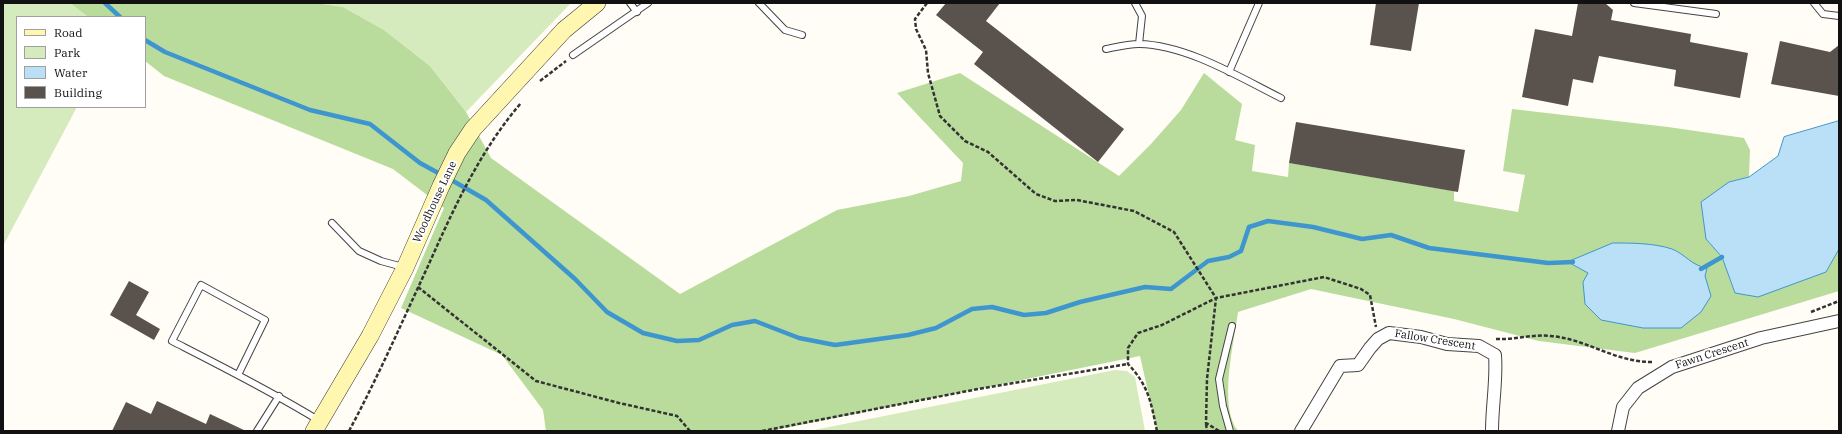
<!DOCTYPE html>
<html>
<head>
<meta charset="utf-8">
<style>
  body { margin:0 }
  #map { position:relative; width:1842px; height:434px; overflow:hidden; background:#fffdf5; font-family:"IBM Plex Serif",serif }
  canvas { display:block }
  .frame { position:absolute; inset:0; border:4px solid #111; pointer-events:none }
  .legend { position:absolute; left:16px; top:16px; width:130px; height:92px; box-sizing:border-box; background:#fff; border:1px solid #a0a0a0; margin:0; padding:5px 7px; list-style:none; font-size:12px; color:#111 }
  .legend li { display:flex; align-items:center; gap:8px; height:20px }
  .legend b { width:20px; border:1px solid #a0a0a0 }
</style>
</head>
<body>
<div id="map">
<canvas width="1842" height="434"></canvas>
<div class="frame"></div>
<ul class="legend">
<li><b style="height:5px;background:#fff6b0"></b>Road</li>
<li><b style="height:11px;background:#d5ebbd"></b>Park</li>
<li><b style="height:11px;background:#b9e0f7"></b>Water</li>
<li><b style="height:11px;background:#5a524d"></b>Building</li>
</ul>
</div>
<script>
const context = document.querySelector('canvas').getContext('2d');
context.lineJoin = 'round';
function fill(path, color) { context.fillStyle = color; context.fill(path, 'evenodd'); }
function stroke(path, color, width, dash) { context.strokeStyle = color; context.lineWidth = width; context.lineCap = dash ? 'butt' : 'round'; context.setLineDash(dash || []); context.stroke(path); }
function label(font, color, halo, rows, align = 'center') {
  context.font = font + ' "IBM Plex Serif",serif'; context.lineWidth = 4; context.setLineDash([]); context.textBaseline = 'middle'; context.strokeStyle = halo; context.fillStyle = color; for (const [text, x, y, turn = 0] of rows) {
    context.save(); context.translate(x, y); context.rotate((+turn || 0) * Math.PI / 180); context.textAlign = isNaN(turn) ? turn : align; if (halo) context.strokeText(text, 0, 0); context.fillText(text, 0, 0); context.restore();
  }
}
fill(new Path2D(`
  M 3,3 L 70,3 L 88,17 L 17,17 L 17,107 L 77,107 L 3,246 Z
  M 316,3 L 571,3 L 466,112 L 430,66 L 384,30 L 343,7 Z
  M 1115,370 L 1127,371 L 1135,377 L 1145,431 L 809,431 Z`), '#d5ebbd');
fill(new Path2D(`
  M 70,3 L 316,3 L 343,7 L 384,30 L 430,66 L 466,112 L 491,158 L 680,294 L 837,210 L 909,196 L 961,181 L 963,163 L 897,93 L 960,73 L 1119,176 L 1151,144 L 1181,110 L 1204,73 L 1242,104 L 1235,140 L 1255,145 L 1252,171 L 1288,177 L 1289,163 L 1454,191 L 1454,201 L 1518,212 L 1525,175 L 1503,171 L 1512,109 L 1668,127 L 1744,138 L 1750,150 L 1749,177 L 1729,182 L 1706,239 L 1722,257 L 1735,293 L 1826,272 L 1839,249 L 1839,291 L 1635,353 L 1539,341 L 1454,319 L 1311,289 L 1238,312 C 1234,343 1218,406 1238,431 L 1157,431 L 1140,356 L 770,431 L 546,431 L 543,410 L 502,355 L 401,308 L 444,208 L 393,169 L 164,76 L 145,61 L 145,17 L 88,17 Z`), '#b9dc9c');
const water = new Path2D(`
  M 1839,121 L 1839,249 L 1826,272 L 1758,297 L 1735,293 L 1722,257 L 1706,239 L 1701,202 L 1729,182 L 1749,177 L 1778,156 L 1784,137 Z
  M 1613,243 C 1632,243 1654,243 1672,249 C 1685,254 1692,266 1707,268 L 1705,276 L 1711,296 L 1701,312 L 1681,328 L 1643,328 L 1601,320 L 1585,304 L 1583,282 L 1588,273 L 1568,262 Z`);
fill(water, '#b9e0f7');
stroke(water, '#3f96cf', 1);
stroke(new Path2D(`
  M 105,3 L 120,17
  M 145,40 L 165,52 L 310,110 L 370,124 L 420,163 L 442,175
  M 448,178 L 486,200 L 575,279 L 607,312 L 643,333 L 677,341 L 699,340 L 732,325 L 755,321 L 799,338 L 835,345 L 908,335 L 936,328 L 972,309 L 992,307 L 1024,315 L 1046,313 L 1080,302 L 1145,287 L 1171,289 L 1208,261 L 1229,257 L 1241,251 L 1249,227 L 1268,221 L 1313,227 L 1362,239 L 1391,235 L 1429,248 L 1548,263 L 1573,262
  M 1701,269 L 1722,257`), '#3f96cf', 4.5);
fill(new Path2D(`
  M 946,3 L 1000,3 L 986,21 L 1124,129 L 1098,162 L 974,64 L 983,52 L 936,15 Z
  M 1376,3 L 1419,3 L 1411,51 L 1370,45 Z
  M 1578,3 L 1605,3 L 1613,10 L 1611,20 L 1691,34 L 1690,42 L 1748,53 L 1740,98 L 1674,86 L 1676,70 L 1599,56 L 1593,83 L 1573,79 L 1568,106 L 1522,97 L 1535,29 L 1572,36 Z
  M 1780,41 L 1830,52 L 1839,45 L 1839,96 L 1771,84 Z
  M 1296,122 L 1465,150 L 1458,192 L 1289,163 Z
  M 129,281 L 149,292 L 136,315 L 160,329 L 154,340 L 110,315 Z
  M 157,401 L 206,424 L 210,414 L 246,431 L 112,431 L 126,402 L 151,414 Z`), '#5a524d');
const lane = new Path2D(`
  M 630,3 L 637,12
  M 759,3 L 785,30 L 802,35
  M 1135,3 L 1142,16 L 1139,44
  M 1634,3 L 1716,14
  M 1814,3 L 1823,14 L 1839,16
  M 1106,49 C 1116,47 1128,44 1139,44 C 1187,45 1239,77 1281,98
  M 573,55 L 648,3
  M 1229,72 L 1259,3
  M 332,223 L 359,251 L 381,261 L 403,267
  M 238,375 L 265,320 L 201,285 L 172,341 C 221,366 271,391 318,420
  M 257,431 L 279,396
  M 1230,431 L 1223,406 L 1219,379 L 1232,326`);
const street = new Path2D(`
  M 1301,431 L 1340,366 L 1358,365 L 1370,348 L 1378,339 L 1389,333 L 1421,337 L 1447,344 L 1479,346 L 1495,355 C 1497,380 1492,405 1492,431
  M 1618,431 L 1623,407 L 1638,388 L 1672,367 L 1761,338 L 1839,321`);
const secondary = new Path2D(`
  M 314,431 L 370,336 L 405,268 L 441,186 L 457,153 L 473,129 L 564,30 L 597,3`);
stroke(lane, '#444', 8);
stroke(street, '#444', 14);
stroke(secondary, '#333', 18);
stroke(new Path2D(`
  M 927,3 L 915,19 L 916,29 L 926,50 L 928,73 L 940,116 L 965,141 L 988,152 L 1036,194 L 1055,201 L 1077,200 L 1134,211 L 1174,232 L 1216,298 L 1207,379 L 1206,423 L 1219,431
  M 540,81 L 566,61
  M 418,287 L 536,381 L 619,403 L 677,416 L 690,431
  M 1811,312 L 1839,301
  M 1496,339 C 1514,340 1532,334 1551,336 C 1587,339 1616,363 1654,362
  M 1206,424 L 1207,431
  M 349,431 C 378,377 402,322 428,266 C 454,208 479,152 521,103
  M 762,431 L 978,389 L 1128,364
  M 1157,431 C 1151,403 1149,386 1128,364 L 1128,348 L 1138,333 L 1162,325 L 1216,298 L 1324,277 L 1361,289 L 1370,295 L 1376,327`), '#333', 2.5, [4, 2]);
stroke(lane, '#fff', 6);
stroke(street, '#fff', 12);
stroke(secondary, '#fff6b0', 17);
label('11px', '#111', '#fff', [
  ["Woodhouse Lane",435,202,-65],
  ["Fallow Crescent",1435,340,9],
  ["Fawn Crescent",1712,354,-18]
]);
</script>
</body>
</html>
